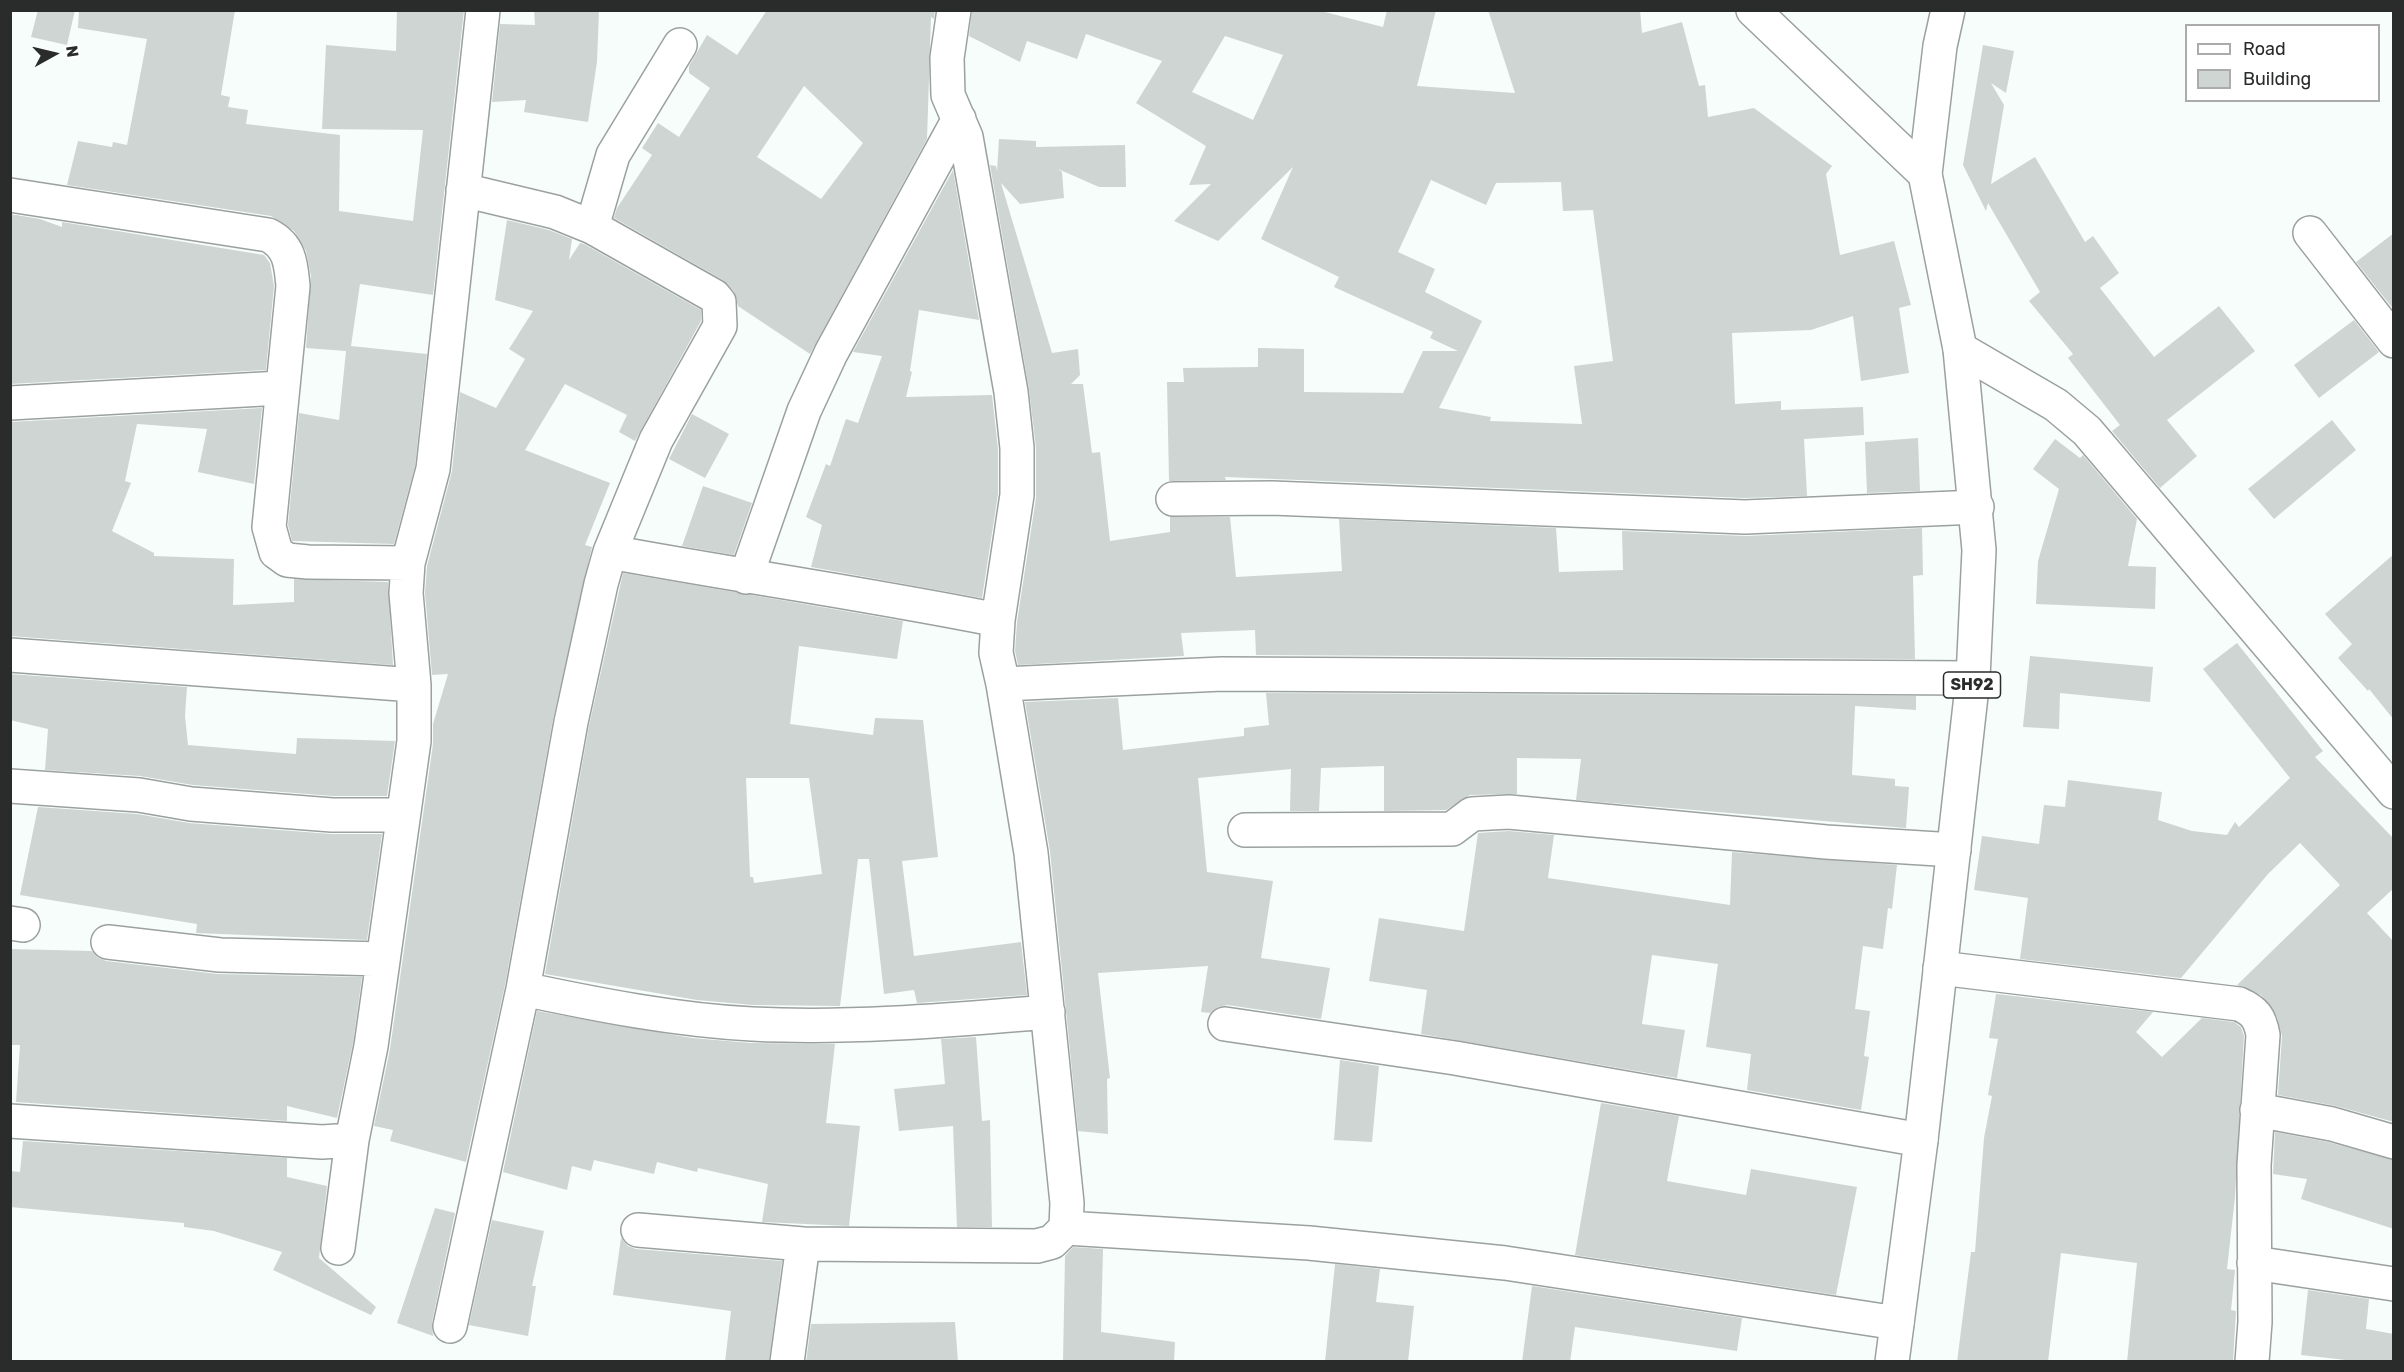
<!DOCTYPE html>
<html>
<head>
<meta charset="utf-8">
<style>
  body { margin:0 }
  #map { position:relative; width:2404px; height:1372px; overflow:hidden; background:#f6fdfa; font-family:Rubik,sans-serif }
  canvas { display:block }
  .frame { position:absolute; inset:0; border:12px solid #2a2c2b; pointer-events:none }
  .legend { position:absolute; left:2185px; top:24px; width:195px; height:78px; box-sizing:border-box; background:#fff; border:2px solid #aaabaa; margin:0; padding:8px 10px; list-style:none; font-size:18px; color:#2a2c2b }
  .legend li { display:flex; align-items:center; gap:12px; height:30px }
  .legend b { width:30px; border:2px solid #aaabaa }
  .north { position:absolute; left:24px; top:24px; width:60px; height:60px; -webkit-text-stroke:4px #fff; paint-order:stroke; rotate:82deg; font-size:16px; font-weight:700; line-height:24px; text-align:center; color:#2a2c2b }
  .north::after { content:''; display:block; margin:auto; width:21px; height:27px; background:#2a2c2b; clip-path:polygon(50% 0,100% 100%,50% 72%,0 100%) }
</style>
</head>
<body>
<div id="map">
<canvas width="2404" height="1372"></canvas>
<div class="frame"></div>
<ul class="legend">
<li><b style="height:8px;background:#fff"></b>Road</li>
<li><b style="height:16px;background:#cfd5d3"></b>Building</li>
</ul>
<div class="north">N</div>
</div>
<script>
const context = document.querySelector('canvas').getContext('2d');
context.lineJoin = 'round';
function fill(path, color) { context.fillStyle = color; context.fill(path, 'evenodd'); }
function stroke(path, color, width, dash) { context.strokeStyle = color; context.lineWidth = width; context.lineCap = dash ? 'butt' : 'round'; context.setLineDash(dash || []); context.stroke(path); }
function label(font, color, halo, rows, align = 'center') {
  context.font = font + ' Rubik,sans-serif'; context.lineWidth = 4.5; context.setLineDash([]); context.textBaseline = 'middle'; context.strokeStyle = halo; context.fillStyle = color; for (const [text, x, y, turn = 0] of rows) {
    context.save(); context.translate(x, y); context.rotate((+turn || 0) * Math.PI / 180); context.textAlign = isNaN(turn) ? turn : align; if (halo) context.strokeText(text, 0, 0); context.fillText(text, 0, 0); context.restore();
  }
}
fill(new Path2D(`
  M 38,10 L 75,10 L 67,45 L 31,37 Z
  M 79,10 L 235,10 L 221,95 L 230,97 L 228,107 L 248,110 L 246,124 L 340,135 L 339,211 L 413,221 L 423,130 L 322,129 L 326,45 L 396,51 L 397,10 L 464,10 L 433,295 L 360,284 L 351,346 L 427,354 L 415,466 L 394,544 L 292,541 L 288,525 L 299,413 L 339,420 L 346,351 L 306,348 L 311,276 L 306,251 L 294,231 L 271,216 L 67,185 L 78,141 L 112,147 L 113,142 L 127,145 L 147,39 L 78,28 Z
  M 534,10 L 599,10 L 597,62 L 588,122 L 524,112 L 526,100 L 492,102 L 500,24 L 535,25 Z
  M 767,10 L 935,10 L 934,19 L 931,17 L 927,139 L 810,354 L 738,306 L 734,291 L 723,280 L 614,218 L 617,208 L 652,155 L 642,148 L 658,123 L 679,137 L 710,88 L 689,73 L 689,66 L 707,35 L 737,55 ZM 804,86 L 863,143 L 821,199 L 757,157 Z
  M 972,10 L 1317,10 L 1383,27 L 1387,10 L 1436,10 L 1417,86 L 1515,93 L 1488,10 L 1640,10 L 1642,33 L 1682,22 L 1699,86 L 1705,85 L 1708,117 L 1754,108 L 1832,166 L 1826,174 L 1840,255 L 1894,241 L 1911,305 L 1899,308 L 1909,373 L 1861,381 L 1853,316 L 1811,330 L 1732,333 L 1735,404 L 1781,401 L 1781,410 L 1863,407 L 1864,435 L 1804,439 L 1807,496 L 1745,498 L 1225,477 L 1226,480 L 1169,481 L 1167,382 L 1184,382 L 1183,368 L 1258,367 L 1258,348 L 1304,349 L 1304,392 L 1403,393 L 1423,351 L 1458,351 L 1430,338 L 1433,332 L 1334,287 L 1339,277 L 1261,239 L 1293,167 L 1218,241 L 1174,221 L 1211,184 L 1189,185 L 1206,146 L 1136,103 L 1162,61 L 1086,34 L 1077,59 L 1027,41 L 1020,62 L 969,36 ZM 1225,36 L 1283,55 L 1253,120 L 1192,92 ZM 1431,180 L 1486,205 L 1496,183 L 1561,182 L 1563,211 L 1593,210 L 1613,361 L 1574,366 L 1582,424 L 1490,421 L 1491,417 L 1439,408 L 1482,321 L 1425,292 L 1435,269 L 1398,252 Z
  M 1983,45 L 2014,51 L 2006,93 L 1991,83 L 2004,105 L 1991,184 L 2035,157 L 2085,242 L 2093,236 L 2119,273 L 2100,288 L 2154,357 L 2219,306 L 2255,351 L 2167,420 L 2197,456 L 2160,488 L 2112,431 L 2120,425 L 2068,358 L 2073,354 L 2029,301 L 2040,292 L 1988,203 L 1986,211 L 1963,165 Z
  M 999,139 L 1036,141 L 1036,147 L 1125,145 L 1126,187 L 1099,187 L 1058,169 L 1062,172 L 1064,198 L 1020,204 L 1001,183 L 1052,353 L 1078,349 L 1080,375 L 1071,384 L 1083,384 L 1092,453 L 1100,452 L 1110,541 L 1170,532 L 1170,517 L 1230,517 L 1236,577 L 1342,571 L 1339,519 L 1556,528 L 1559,572 L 1623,570 L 1622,531 L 1746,536 L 1922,528 L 1923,575 L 1913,576 L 1915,659 L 1256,655 L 1255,630 L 1181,633 L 1184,656 L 1018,665 L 1015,651 L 1017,622 L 1036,498 L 1036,448 L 1029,389 L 990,165 L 996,166 L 997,171 Z
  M 953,170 L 979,320 L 919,310 L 910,371 L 912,372 L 906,397 L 992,395 L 998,449 L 998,494 L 982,598 L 811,567 L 822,525 L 806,517 L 826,464 L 830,466 L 846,419 L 858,423 L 882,356 L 853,352 Z
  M 10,214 L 40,219 L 62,227 L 62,222 L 264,255 L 270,263 L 274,286 L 266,370 L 10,384 Z
  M 507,220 L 549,230 L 572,239 L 569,260 L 580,243 L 584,244 L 701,310 L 701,321 L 635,441 L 619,432 L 627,415 L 565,384 L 525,450 L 610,483 L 585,545 L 592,547 L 553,719 L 505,985 L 466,1162 L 390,1141 L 393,1130 L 374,1126 L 390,1049 L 433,744 L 433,724 L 448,674 L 432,675 L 425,593 L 427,566 L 452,471 L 460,392 L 496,408 L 525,359 L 509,349 L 533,311 L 495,300 Z
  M 2394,233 L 2394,310 L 2356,262 Z
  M 2354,320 L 2379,352 L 2319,398 L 2294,365 Z
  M 262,408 L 254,484 L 198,472 L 207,429 L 137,424 L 125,481 L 131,483 L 112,531 L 154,553 L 154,556 L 234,559 L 233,605 L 294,602 L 294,579 L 388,582 L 393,665 L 10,636 L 10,422 Z
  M 692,414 L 729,434 L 705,478 L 669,459 Z
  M 2332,420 L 2356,450 L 2274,519 L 2248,489 Z
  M 1918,438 L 1920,491 L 1867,493 L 1865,442 Z
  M 2055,439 L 2080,458 L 2083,455 L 2137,519 L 2128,566 L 2156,567 L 2155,609 L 2036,604 L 2038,561 L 2059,489 L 2033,469 Z
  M 703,486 L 752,503 L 734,555 L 682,546 Z
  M 2394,554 L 2394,720 L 2369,689 L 2368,691 L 2338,658 L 2352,644 L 2325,614 Z
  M 623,573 L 903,621 L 897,659 L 799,646 L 790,724 L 873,735 L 875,718 L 923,720 L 938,857 L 902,861 L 914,956 L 1021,942 L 1027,995 L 917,1003 L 914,990 L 884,994 L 869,859 L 858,859 L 840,1006 L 753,1005 L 697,1000 L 545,974 L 589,726 ZM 746,778 L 809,778 L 822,874 L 754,883 L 753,877 L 750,877 Z
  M 2237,643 L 2323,751 L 2315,757 L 2394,839 L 2394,888 L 2367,913 L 2394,942 L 2394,1122 L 2336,1106 L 2278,1095 L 2282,1036 L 2277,1017 L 2261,995 L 2237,985 L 2340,885 L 2300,843 L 2268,874 L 2181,978 L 2020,959 L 2028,898 L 1974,890 L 1982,836 L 2039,844 L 2044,805 L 2065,807 L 2068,780 L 2162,792 L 2158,820 L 2192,831 L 2227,835 L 2235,822 L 2239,827 L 2290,778 L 2203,669 Z
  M 2030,656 L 2153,667 L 2150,702 L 2060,693 L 2059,729 L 2023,727 Z
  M 10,674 L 187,687 L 185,716 L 188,745 L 296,754 L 297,738 L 395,741 L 387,796 L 333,796 L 193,785 L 140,776 L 45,770 L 48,729 L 10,720 Z
  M 1266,693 L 1916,696 L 1916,710 L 1855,706 L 1852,775 L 1895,779 L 1895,786 L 1909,787 L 1906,828 L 1576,800 L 1581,759 L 1517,758 L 1517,794 L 1470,795 L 1446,810 L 1384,811 L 1384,766 L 1321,768 L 1319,811 L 1290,811 L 1291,769 L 1198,778 L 1207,872 L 1273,881 L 1261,958 L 1330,968 L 1321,1019 L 1228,1005 L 1218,1007 L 1210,1013 L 1201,1012 L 1208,966 L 1098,973 L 1110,1078 L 1107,1079 L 1108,1134 L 1078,1131 L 1050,851 L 1025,702 L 1118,698 L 1123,750 L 1244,736 L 1244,728 L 1269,725 Z
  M 38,807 L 137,814 L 189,823 L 331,834 L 382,834 L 367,940 L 196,933 L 197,924 L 20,895 Z
  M 1509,831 L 1554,835 L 1548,878 L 1730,905 L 1732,852 L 1897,865 L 1892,909 L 1888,908 L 1883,949 L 1863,946 L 1855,1009 L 1870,1011 L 1864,1056 L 1869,1057 L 1861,1110 L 1747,1090 L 1751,1054 L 1706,1047 L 1718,964 L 1652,955 L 1642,1024 L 1685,1030 L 1677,1078 L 1421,1034 L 1427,990 L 1369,981 L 1379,918 L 1464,931 L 1478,833 Z
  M 10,949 L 92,951 L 97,957 L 106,961 L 218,974 L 362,977 L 353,1043 L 337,1118 L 287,1106 L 287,1121 L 16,1102 L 20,1045 L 10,1045 Z
  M 1996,994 L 2153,1012 L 2136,1032 L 2162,1057 L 2202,1018 L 2234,1022 L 2241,1027 L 2244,1036 L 2235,1197 L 2227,1269 L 2235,1270 L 2231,1310 L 2236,1311 L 2233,1362 L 2127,1362 L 2137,1263 L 2061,1253 L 2048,1362 L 1957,1362 L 1971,1252 L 1975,1252 L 1984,1138 L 1992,1096 L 1988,1095 L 1998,1039 L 1989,1038 Z
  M 537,1011 L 692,1038 L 751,1043 L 835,1044 L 826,1123 L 860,1126 L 849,1226 L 762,1222 L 768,1184 L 698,1168 L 697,1172 L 657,1162 L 654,1174 L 594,1160 L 591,1171 L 572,1166 L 567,1190 L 503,1172 Z
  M 976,1037 L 982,1121 L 990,1120 L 992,1227 L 957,1227 L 953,1126 L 899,1131 L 894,1089 L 945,1084 L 941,1039 Z
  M 1340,1060 L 1379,1066 L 1372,1142 L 1334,1140 Z
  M 1601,1103 L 1679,1116 L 1667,1181 L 1746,1195 L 1751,1169 L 1857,1187 L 1836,1295 L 1575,1255 Z
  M 2275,1132 L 2328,1142 L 2394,1160 L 2394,1229 L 2301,1199 L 2307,1179 L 2273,1174 Z
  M 23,1141 L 287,1158 L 287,1177 L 327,1186 L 319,1258 L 376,1307 L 371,1315 L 273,1270 L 282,1252 L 214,1231 L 184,1227 L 184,1223 L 10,1207 L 10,1171 L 20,1172 Z
  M 435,1208 L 455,1213 L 432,1322 L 433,1336 L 397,1323 Z
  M 492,1220 L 544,1231 L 532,1286 L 536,1286 L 528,1336 L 469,1325 Z
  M 621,1238 L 628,1246 L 636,1249 L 782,1261 L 769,1362 L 725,1362 L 731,1311 L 613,1295 Z
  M 1073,1247 L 1103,1249 L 1101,1332 L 1175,1342 L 1174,1362 L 1063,1362 L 1065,1256 Z
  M 1335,1264 L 1380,1269 L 1376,1302 L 1414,1306 L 1408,1362 L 1325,1362 Z
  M 1532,1286 L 1742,1318 L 1737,1351 L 1575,1327 L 1570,1362 L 1522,1362 Z
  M 2308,1290 L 2369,1299 L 2366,1329 L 2394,1334 L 2394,1362 L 2364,1362 L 2301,1355 Z
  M 955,1322 L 958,1362 L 806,1362 L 811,1324 Z`), '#cfd5d3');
const street = new Path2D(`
  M 954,10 L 947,58 L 948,95 L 966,137 L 1011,392 L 1017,448 L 1017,495 L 998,620 L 996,653 L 1003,684
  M 10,195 L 268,235 C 290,246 291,264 293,286 L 269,527 L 276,552 L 287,560 L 308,562 L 408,563
  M 592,227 L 613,155 L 680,45
  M 2310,233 L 2394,341
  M 10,403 L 281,388
  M 1173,499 L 1272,498 L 1745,517 L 1977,507
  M 610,552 C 740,576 869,594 998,620
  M 746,577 L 804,411 L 831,353 L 959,119
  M 10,655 L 414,685
  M 10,786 L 139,795 L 191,804 L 332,815 L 402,815
  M 1245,830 L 1452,829 L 1472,814 L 1509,812 L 1826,842 L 1954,850
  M 10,923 L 23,925
  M 108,942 L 220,955 L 383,959
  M 1940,968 L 2239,1004 C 2255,1011 2260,1018 2263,1035 L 2254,1165 L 2255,1322 L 2252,1362
  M 523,989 C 599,1005 675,1020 752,1024 C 851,1029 950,1020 1048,1012
  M 1225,1024 L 1455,1058 L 1921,1140
  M 2257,1110 L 2332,1124 L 2394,1142
  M 10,1121 L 322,1142 L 352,1140 L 371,1046 L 414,741 L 414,685 L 406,593 L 408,563 L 433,469 L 483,10
  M 1066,1228 L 1309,1243 L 1505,1263 L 1897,1323
  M 638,1230 L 803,1244
  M 338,1248 L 352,1140
  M 2254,1263 L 2394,1284
  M 450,1326 L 523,989 L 571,722 L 601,584 L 610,552 L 656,440 L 720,326 L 719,302 L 714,296 L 592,227 L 555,212 L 463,190
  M 787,1362 L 803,1244 L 1037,1246 L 1052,1242 L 1066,1228 L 1067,1203 L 1031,853 L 1003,684 L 1222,674 L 1973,678`);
const secondary = new Path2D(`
  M 1753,10 L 1925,174
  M 1960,349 L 2056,405 L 2087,431 L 2394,792`);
const primary = new Path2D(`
  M 1892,1362 L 1921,1140 L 1973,678 L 1979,550 L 1960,349 L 1925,174 L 1940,46 L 1948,10`);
stroke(street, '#9ba19f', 36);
stroke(secondary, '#9ba19f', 36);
stroke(primary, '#9ba19f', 36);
stroke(street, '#fff', 33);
stroke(secondary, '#fff', 33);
stroke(primary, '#fff', 33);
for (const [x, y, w] of [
  [1972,685,57]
]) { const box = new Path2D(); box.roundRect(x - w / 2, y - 13, w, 26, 4.5); context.fillStyle = '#fff'; context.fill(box); stroke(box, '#2a2c2b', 1.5); }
label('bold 16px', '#2a2c2b', null, [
  ["SH92",1972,685]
]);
</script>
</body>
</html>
